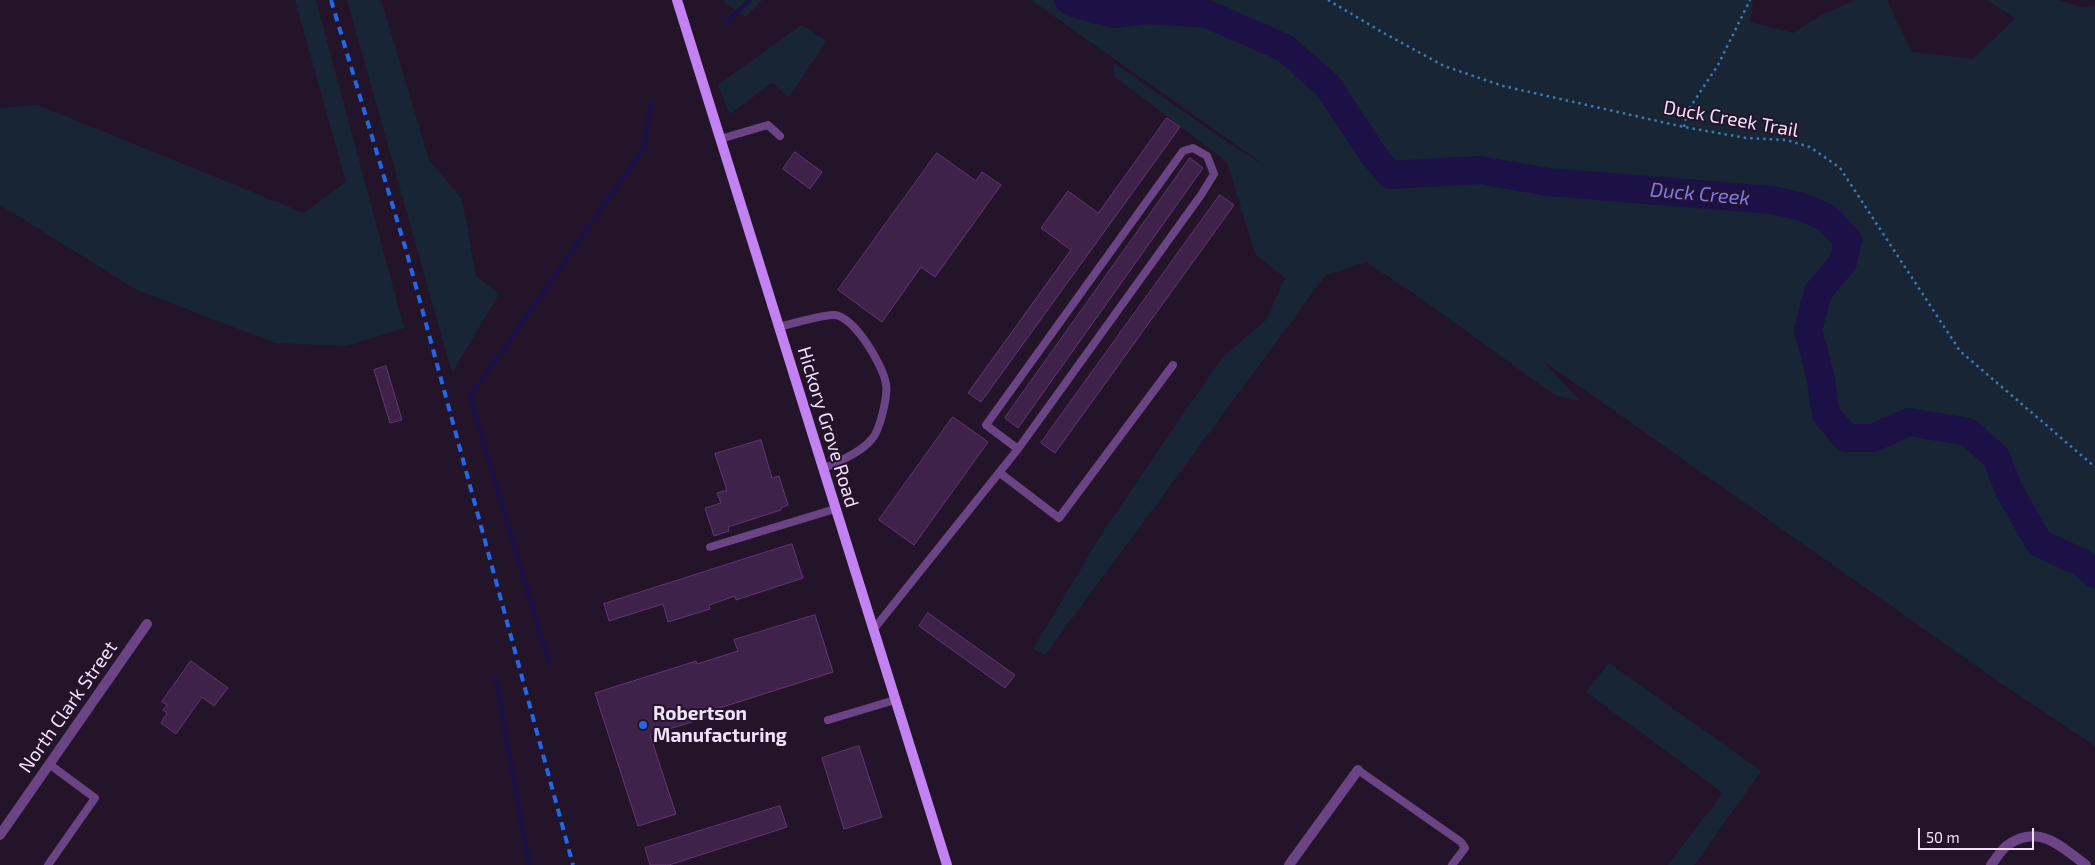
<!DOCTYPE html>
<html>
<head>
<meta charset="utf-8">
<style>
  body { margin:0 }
  #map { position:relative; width:2095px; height:865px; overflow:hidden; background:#24142a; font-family:"Exo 2",sans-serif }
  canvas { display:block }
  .scale { position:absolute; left:1918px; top:828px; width:116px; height:22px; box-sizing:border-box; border:2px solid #f3e1fc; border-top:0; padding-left:6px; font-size:15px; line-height:18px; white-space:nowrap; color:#f3e1fc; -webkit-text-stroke:4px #24142a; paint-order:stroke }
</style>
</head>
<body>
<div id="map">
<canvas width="2095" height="865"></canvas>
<div class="scale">50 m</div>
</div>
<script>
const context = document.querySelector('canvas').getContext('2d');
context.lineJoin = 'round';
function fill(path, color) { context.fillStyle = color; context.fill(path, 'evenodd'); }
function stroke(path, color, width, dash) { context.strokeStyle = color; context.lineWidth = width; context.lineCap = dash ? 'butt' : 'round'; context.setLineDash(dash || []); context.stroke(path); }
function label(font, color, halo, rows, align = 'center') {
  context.font = font + ' "Exo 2",sans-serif'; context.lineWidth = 4; context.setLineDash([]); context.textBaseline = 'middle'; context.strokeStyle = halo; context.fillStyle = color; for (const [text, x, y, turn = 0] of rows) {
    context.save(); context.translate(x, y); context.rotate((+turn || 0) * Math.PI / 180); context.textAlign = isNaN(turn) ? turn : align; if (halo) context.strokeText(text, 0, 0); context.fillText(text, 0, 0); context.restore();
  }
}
fill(new Path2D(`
  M 295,0 L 316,0 L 404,328 L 347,346 L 275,343 L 137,290 L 0,205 L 0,108 L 38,105 L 304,213 L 346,182 Z
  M 347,0 L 381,0 L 429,160 L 462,199 L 476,276 L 499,294 L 452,373 Z
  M 724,0 L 762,0 L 746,17 L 724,2 Z
  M 1031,0 L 1753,0 L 1750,22 L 1793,33 L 1819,16 L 1856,0 L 1887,0 L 1912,52 L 1973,59 L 2015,18 L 1987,0 L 2058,0 L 2081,7 L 2095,6 L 2095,746 L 2002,684 L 1542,360 L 1580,401 L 1556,396 L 1419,297 L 1366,262 L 1325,276 L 1045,655 L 1033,649 L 1104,530 L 1221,359 L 1266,320 L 1285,278 L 1255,254 L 1227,162 L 1114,76 L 1114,63 L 1234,147 L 1269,168 Z
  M 801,25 L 827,41 L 789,97 L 772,83 L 730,114 L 718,85 Z
  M 1609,663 L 1761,771 L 1694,865 L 1668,865 L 1723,793 L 1586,692 Z`), '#182534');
stroke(new Path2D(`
  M 726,23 L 750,0
  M 549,663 L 470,397 L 644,148 L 651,101
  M 496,679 L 529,865`), '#1b1146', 4.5);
stroke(new Path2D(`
  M 1068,0 L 1076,4 L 1114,14 L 1147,10 L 1207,14 L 1285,48 L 1327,85 L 1372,153 L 1390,175 L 1480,170 L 1548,182 L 1772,200 L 1799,206 L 1826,217 L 1848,240 L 1843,262 L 1818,292 L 1808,330 L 1820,375 L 1826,414 L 1846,438 L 1873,438 L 1909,422 L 1968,432 L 1996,457 L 2010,492 L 2039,543 L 2082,563 L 2095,574`), '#1b1146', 28);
const building = new Path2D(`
  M 1167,118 L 1180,127 L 981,402 L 968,393 L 1071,250 L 1041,228 L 1068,191 L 1098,213 Z
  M 795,152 L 822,172 L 810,189 L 783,169 Z
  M 937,153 L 976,181 L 982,172 L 1001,185 L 935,277 L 921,267 L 882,322 L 838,290 Z
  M 1190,158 L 1203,168 L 1018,428 L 1005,418 Z
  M 1220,195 L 1234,205 L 1055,453 L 1041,443 Z
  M 386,366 L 402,420 L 390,423 L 374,370 Z
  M 953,417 L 988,442 L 914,545 L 879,520 Z
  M 761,440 L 772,478 L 779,476 L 788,505 L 781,508 L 781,510 L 728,527 L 729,531 L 714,536 L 705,508 L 721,503 L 717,493 L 727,490 L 715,454 Z
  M 792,544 L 803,578 L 736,600 L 735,596 L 709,605 L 710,609 L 668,622 L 663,604 L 609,621 L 604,604 Z
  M 928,613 L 1015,675 L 1005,688 L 919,626 Z
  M 815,615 L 833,672 L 710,711 L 711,716 L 650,735 L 676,814 L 638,826 L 595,693 L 696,661 L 697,664 L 738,651 L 734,640 Z
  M 191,661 L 228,688 L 214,706 L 202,697 L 176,734 L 161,723 L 167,713 L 163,710 L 167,705 L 162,702 Z
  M 859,746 L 882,817 L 844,829 L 822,758 Z
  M 780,806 L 787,827 L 669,865 L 650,865 L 645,848 Z`);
fill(building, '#3f2249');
stroke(building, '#633773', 1);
stroke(new Path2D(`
  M 1328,0 L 1382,32 L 1444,66 L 1503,86 L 1684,127 L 1746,138 L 1786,140 L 1810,147 L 1840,168 L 1960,351 L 2095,467
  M 1684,127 L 1687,112 L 1718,65 L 1750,0`), '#3f79b2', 2.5, [2.5, 4]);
stroke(new Path2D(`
  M 720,139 L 768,125 L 780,136
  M 779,327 C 790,324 825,314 835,315 C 855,318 883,365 886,384 C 888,396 880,430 872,439 C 859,454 840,460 823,469
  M 1000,473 L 1059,518 L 1173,365
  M 710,547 L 835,509
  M 873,630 L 1018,449 L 1201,195 L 1214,174 L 1207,156 L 1193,148 L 1183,151 L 986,425 L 1018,449
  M 828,720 L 895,700
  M 1358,770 L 1461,842 L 1465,848 L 1452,865
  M 48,865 L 95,798 L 49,764`), '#6a4484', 8);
stroke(new Path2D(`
  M 0,835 L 147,624
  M 1289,865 L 1358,770
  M 1991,865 C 1996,859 2002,848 2009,844 C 2041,824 2061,847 2086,865`), '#6a4484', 10);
stroke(new Path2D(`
  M 677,0 L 947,865`), '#c282f2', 10);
stroke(new Path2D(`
  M 331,0 L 406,250 L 573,865`), '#2167e7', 4, [8, 6]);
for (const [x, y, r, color] of [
  [643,725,5,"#2167e7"]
]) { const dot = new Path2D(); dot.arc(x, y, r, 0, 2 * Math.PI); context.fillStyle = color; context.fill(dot); stroke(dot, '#24142a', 2); }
label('19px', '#f3e1fc', '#24142a', [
  ["Duck Creek Trail",1731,119,10],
  ["Hickory Grove Road",828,427,73],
  ["North Clark Street",68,707,-55]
]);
label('bold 19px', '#f3e1fc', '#24142a', [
  ["Robertson",653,714],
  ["Manufacturing",653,736]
], 'left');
label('italic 20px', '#7b79f1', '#24142a', [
  ["Duck Creek",1700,194,5]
]);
</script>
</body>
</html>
